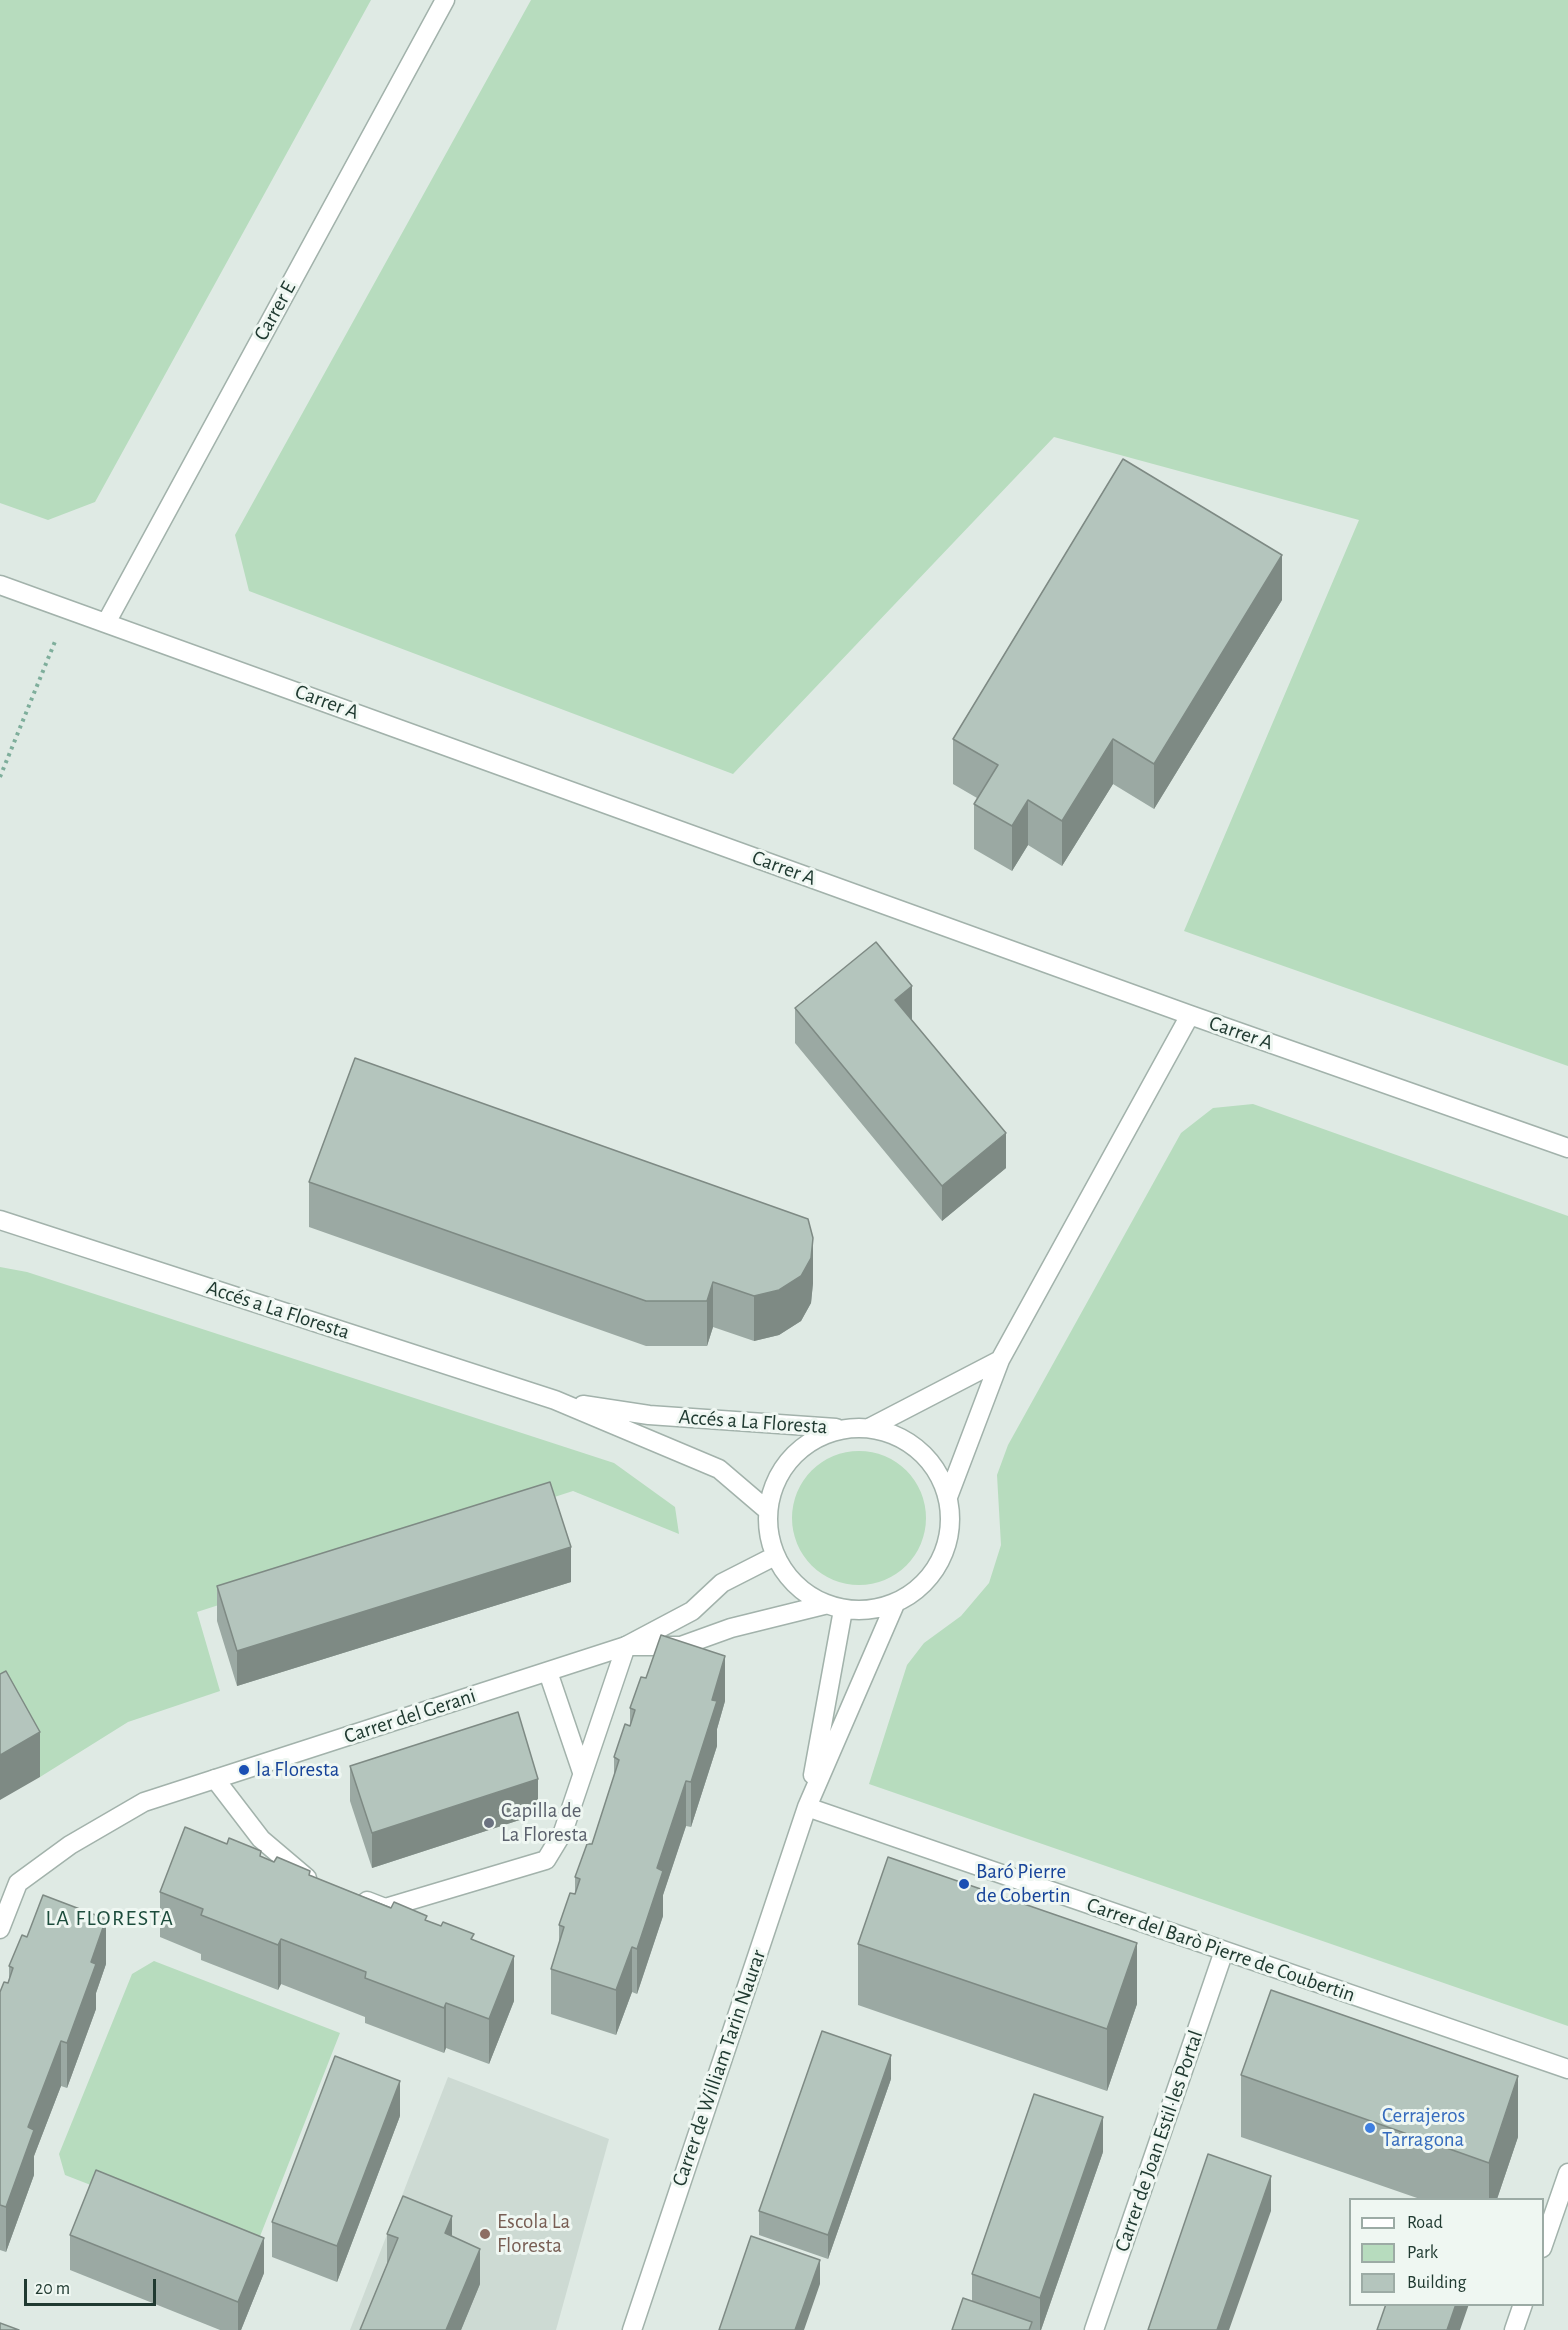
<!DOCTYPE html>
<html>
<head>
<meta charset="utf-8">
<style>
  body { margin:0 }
  #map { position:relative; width:1568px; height:2330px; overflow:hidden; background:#dfeae4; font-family:"Alegreya Sans",sans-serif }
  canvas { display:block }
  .legend { position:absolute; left:1349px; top:2198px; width:195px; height:108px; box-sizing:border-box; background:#eff7f2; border:2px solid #9caba5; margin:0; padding:8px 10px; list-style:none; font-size:18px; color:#203a31 }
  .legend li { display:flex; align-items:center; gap:12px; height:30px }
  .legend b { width:30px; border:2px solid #9caba5 }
  .scale { position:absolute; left:24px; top:2279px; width:132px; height:27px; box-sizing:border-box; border:3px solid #203a31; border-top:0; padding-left:8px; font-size:18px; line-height:21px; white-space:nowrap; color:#203a31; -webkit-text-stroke:4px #eff7f2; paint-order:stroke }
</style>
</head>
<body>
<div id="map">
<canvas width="1568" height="2330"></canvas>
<ul class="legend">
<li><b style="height:8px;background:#fff"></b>Road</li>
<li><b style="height:16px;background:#b7dcbe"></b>Park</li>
<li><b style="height:16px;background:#b4c5bd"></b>Building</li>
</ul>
<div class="scale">20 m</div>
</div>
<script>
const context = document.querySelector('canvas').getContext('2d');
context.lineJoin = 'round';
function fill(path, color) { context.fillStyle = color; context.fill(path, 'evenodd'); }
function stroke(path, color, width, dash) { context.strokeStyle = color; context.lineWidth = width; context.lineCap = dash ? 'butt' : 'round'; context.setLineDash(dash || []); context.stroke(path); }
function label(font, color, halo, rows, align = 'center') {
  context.font = font + ' "Alegreya Sans",sans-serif'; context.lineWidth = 6; context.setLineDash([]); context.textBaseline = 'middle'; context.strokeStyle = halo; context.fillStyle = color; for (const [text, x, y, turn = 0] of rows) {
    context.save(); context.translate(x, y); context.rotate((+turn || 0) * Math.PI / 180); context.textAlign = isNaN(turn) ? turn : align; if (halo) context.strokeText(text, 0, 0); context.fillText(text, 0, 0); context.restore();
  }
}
fill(new Path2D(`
  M 448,2077 L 609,2139 L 556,2330 L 350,2330 Z`), '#cddad3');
fill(new Path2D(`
  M 0,0 L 371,0 L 95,502 L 48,520 L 0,503 Z
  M 531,0 L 1568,0 L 1568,1066 L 1184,931 L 1359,520 L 1054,437 L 733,774 L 249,591 L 235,535 Z
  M 1253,1104 L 1568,1216 L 1568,2026 L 869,1784 L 907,1665 L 924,1643 L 961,1616 L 989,1583 L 1001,1545 L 997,1475 L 1008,1445 L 1181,1133 L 1213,1108 Z
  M 0,1267 L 27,1272 L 614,1463 L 675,1507 L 679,1534 L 573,1491 L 197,1612 L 220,1691 L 128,1722 L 40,1777 L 6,1716 L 0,1719 Z
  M792 1518a67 67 0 1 1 134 0a67 67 0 1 1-134 0Z
  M 154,1961 L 340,2033 L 255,2249 L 65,2175 L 59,2154 L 132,1974 Z`), '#b7dcbe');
const service = new Path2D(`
  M 548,1672 L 582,1772
  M 215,1779 L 261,1839 L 307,1878
  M 367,1901 L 385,1908 L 546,1860 L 563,1832 L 626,1646`);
const minor = new Path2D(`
  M 0,585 L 1190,1015 L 1568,1148
  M 106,623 L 445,0
  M 0,1220 L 555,1400 L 719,1469 L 767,1510
  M 583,1405 L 649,1415 L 836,1428
  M768 1519a91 91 0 1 1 182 0a91 91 0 1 1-182 0Z
  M 869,1428 L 1000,1360
  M 948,1497 L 1000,1360 L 1190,1015
  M 628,1646 L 681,1646 L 731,1628 L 824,1605
  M 813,1775 L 843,1610
  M 807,1807 L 1568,2069
  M 0,1929 L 18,1883 L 70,1845 L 144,1802 L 626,1646 L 692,1611 L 722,1583 L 775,1556
  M 1542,2248 L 1568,2173
  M 632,2330 L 807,1807 L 895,1604
  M 1094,2330 L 1224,1951
  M 1514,2330 L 1523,2304`);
stroke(service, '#a2b2ab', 21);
stroke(minor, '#a2b2ab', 21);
stroke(new Path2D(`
  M 0,777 L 56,639`), '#7eae9b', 4, [3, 4.5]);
stroke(service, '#fff', 18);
stroke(minor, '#fff', 18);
fill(new Path2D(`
  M 1282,600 L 1154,809 L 1113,784 L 1062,866 L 1028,845 L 1012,871 L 974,849 L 974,804 L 977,798 L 953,784 L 953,739 Z
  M 795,1008 L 912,1020 L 1006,1168 L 942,1221 L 795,1043 Z
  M 309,1182 L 813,1283 L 811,1303 L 801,1321 L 779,1335 L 754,1341 L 713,1327 L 707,1346 L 646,1346 L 309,1227 Z
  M 571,1582 L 237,1686 L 217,1621 L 217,1586 Z
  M 646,1678 L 725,1701 L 717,1729 L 717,1746 L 691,1827 L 686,1826 L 663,1895 L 663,1916 L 637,1994 L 632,1992 L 616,2035 L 551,2014 L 551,1969 L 559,1945 L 559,1925 L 575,1894 L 575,1877 L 592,1844 L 614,1777 L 614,1757 L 630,1726 L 630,1708 Z
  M 350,1766 L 538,1814 L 372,1868 L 350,1801 Z
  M 227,1844 L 427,1921 L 474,1940 L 514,2001 L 489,2064 L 446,2048 L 444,2053 L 365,2023 L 365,2017 L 281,1984 L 278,1990 L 201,1960 L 201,1954 L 160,1937 L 160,1892 Z
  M 858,1944 L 1137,2004 L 1107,2091 L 858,2005 Z
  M 106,1964 L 96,1993 L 96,2009 L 67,2088 L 61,2086 L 34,2156 L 34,2175 L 6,2252 L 0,2250 L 0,1992 L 8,1983 L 9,1979 L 9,1966 Z
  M 1241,2075 L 1518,2137 L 1497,2199 L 1420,2199 L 1241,2137 Z
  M 891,2079 L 828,2259 L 759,2235 L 759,2211 Z
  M 400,2116 L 337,2282 L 272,2257 L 272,2222 Z
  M 1103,2152 L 1041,2330 L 952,2330 L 972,2301 L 972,2274 Z
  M 387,2234 L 452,2236 L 480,2284 L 461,2330 L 360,2330 L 387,2264 Z
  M 70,2235 L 264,2273 L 241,2330 L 220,2330 L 70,2270 Z`), '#9ba9a3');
fill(new Path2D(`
  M 1282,555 L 1282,600 L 1154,809 L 1154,764 Z
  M 1113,739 L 1113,784 L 1062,866 L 1062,821 Z
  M 1028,800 L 1028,845 L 1012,871 L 1012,826 Z
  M 912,986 L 912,1021 L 895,1000 Z
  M 1006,1133 L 1006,1168 L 942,1221 L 942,1186 Z
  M 813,1238 L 813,1283 L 811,1303 L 801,1321 L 779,1335 L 754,1341 L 754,1296 Z
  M 713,1282 L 713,1327 L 707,1346 L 707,1301 Z
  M 571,1547 L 571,1582 L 237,1686 L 237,1651 Z
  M 725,1656 L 725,1701 L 717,1729 L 717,1746 L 691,1827 L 691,1782 L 712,1700 Z
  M 40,1732 L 40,1777 L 0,1800 L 0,1804 L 0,1755 Z
  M 538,1779 L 538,1814 L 372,1868 L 372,1833 Z
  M 686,1781 L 686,1826 L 663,1895 L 663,1916 L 637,1994 L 637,1949 L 657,1868 Z
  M 106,1919 L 106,1964 L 96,1993 L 96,2009 L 67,2088 L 67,2043 L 91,1962 Z
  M 281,1939 L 281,1984 L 278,1990 L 278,1945 Z
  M 1137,1943 L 1137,2004 L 1107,2091 L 1107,2029 Z
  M 632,1947 L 632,1992 L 616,2035 L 616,1990 Z
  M 514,1956 L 514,2001 L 489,2064 L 489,2019 Z
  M 446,2003 L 446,2048 L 444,2053 L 444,2008 Z
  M 61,2041 L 61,2086 L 34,2156 L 34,2175 L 6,2252 L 6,2207 L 28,2127 Z
  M 891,2055 L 891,2079 L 828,2259 L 828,2235 Z
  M 1518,2076 L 1518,2137 L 1497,2199 L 1489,2199 L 1489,2163 Z
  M 400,2081 L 400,2116 L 337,2282 L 337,2246 Z
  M 1103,2117 L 1103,2152 L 1041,2330 L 1040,2330 L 1040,2298 Z
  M 1271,2176 L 1271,2211 L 1229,2330 L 1217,2330 Z
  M 452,2216 L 452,2251 L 445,2233 Z
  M 264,2238 L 264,2273 L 241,2330 L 238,2330 L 238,2302 Z
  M 480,2249 L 480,2284 L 461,2330 L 446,2330 Z
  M 820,2260 L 820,2284 L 804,2330 L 795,2330 Z
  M 1456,2304 L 1469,2304 L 1460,2330 L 1447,2330 Z`), '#7e8a84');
const building = new Path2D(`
  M 1123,459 L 1282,555 L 1154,764 L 1113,739 L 1062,821 L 1028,800 L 1012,826 L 974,804 L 998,765 L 953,739 Z
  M 876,942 L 912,986 L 895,1000 L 1006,1133 L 942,1186 L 795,1008 Z
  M 355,1058 L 808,1219 L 813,1238 L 811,1258 L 801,1276 L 779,1290 L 754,1296 L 713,1282 L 707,1301 L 646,1301 L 309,1182 Z
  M 550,1482 L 571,1547 L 237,1651 L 217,1586 Z
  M 661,1635 L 725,1656 L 712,1700 L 717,1701 L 691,1782 L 686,1781 L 657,1868 L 663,1871 L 637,1949 L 632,1947 L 616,1990 L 551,1969 L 564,1927 L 559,1925 L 570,1893 L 575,1894 L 580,1879 L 575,1877 L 587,1844 L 592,1844 L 619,1760 L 614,1757 L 625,1724 L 630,1726 L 635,1710 L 630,1708 L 641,1677 L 646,1678 Z
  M 6,1671 L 40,1732 L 0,1755 L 0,1674 Z
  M 518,1712 L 538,1779 L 372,1833 L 350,1766 Z
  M 185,1827 L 227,1844 L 229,1838 L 261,1851 L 260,1856 L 274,1862 L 277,1857 L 310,1871 L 309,1875 L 391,1908 L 394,1902 L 427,1916 L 425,1920 L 441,1926 L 443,1922 L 474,1934 L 471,1939 L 514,1956 L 489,2019 L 446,2003 L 444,2008 L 365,1978 L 366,1972 L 281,1939 L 278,1945 L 201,1915 L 203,1909 L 160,1892 Z
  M 888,1857 L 1137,1943 L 1107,2029 L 858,1944 Z
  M 43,1895 L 106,1919 L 91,1962 L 96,1964 L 67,2043 L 61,2041 L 28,2127 L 34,2130 L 6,2207 L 0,2205 L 0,1992 L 4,1982 L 8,1983 L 13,1968 L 9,1966 L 22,1935 L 27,1937 Z
  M 1271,1990 L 1518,2076 L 1489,2163 L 1241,2075 Z
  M 822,2031 L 891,2055 L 828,2235 L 759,2211 Z
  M 335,2056 L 400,2081 L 337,2246 L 272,2222 Z
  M 1034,2094 L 1103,2117 L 1040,2298 L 972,2274 Z
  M 1208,2154 L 1271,2176 L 1217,2330 L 1148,2330 Z
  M 96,2170 L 264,2238 L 238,2302 L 70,2235 Z
  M 403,2196 L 452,2216 L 445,2233 L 480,2249 L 446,2330 L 360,2330 L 398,2238 L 387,2234 Z
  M 751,2236 L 820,2260 L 795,2330 L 719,2330 Z
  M 963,2298 L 1032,2322 L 1029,2330 L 952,2330 Z
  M 1386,2304 L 1456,2304 L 1447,2330 L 1377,2330 Z
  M 0,2323 L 19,2330 L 0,2330 Z`);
fill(building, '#b4c5bd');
stroke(building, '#7e8a84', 1.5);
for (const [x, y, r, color] of [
  [244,1770,6,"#1a4fb4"],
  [489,1823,6,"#6b7280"],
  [964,1884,6,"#1a4fb4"],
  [1370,2128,6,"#3f7fe0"],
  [485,2234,6,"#8d6e63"]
]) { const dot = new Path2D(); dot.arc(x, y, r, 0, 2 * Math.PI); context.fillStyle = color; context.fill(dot); stroke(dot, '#eff7f2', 2); }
label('21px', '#203a31', '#eff7f2', [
  ["Carrer E",275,311,-61],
  ["Carrer A",327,702,20],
  ["Carrer A",784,868,20],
  ["Carrer A",1241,1033,19],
  ["Accés a La Floresta",278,1310,18],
  ["Accés a La Floresta",753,1422,4],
  ["Carrer del Gerani",410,1716,-18],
  ["Carrer del Barò Pierre de Coubertin",1221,1950,19],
  ["Carrer de William Tarin Naurar",719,2068,-71],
  ["Carrer de Joan Estil·les Portal",1159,2141,-71]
]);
label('21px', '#164399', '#eff7f2', [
  ["la Floresta",256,1770],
  ["Baró Pierre",976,1872],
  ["de Cobertin",976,1896]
], 'left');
label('21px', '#5b616d', '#eff7f2', [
  ["Capilla de",501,1811],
  ["La Floresta",501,1835]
], 'left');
label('21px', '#366cbe', '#eff7f2', [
  ["Cerrajeros",1382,2116],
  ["Tarragona",1382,2140]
], 'left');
label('21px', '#785e54', '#eff7f2', [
  ["Escola La",497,2222],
  ["Floresta",497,2246]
], 'left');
context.letterSpacing = '1.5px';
label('22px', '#1c4c3c', '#eff7f2', [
  ["LA FLORESTA",110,1918]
]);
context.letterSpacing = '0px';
</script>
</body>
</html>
